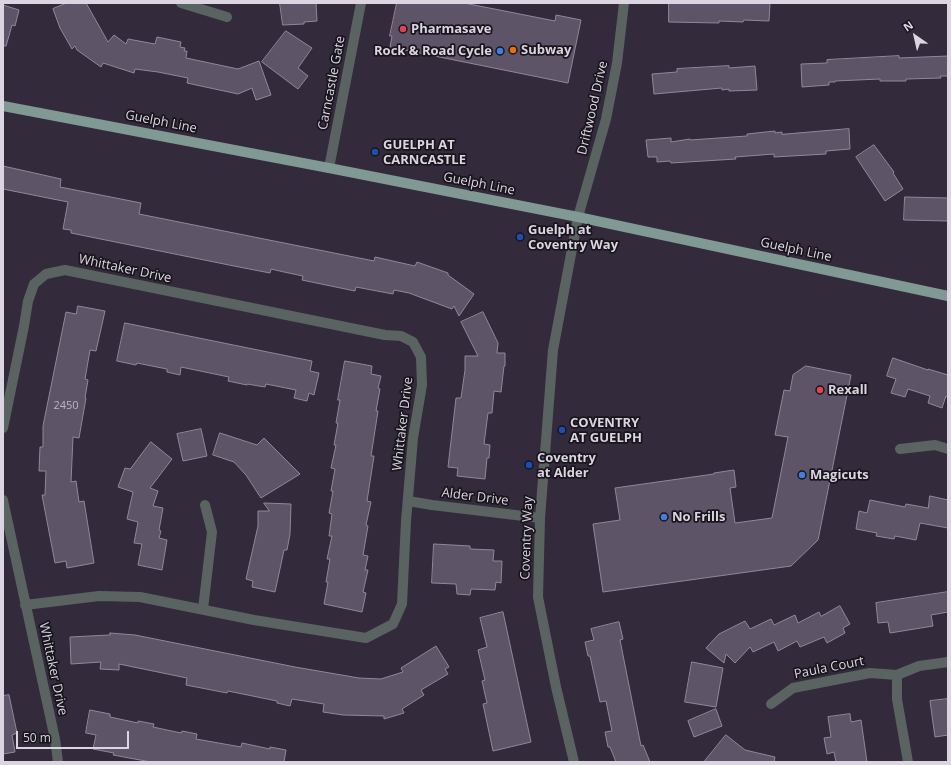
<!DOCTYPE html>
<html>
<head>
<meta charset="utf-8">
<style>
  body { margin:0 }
  #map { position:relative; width:951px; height:765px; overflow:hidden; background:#332b3c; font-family:"Open Sans",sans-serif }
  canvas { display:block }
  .frame { position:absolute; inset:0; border:4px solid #dad5e0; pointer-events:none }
  .north { position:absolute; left:895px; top:16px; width:40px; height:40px; -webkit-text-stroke:3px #19151d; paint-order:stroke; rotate:326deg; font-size:11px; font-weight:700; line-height:16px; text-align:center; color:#dad5e0 }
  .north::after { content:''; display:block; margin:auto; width:14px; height:18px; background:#dad5e0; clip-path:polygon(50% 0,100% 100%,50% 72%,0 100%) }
  .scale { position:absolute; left:16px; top:731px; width:113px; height:18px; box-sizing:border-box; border:2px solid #dad5e0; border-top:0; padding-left:5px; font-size:12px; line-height:14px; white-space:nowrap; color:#dad5e0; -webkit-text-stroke:3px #19151d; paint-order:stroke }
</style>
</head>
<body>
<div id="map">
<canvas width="951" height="765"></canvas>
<div class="frame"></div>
<div class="north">N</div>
<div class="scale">50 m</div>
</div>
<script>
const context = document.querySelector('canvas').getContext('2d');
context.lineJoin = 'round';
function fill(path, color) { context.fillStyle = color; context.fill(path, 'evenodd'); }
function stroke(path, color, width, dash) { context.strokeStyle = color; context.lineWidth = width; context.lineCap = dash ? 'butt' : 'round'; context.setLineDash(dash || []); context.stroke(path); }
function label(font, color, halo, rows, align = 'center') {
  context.font = font + ' "Open Sans",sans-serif'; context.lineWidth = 3.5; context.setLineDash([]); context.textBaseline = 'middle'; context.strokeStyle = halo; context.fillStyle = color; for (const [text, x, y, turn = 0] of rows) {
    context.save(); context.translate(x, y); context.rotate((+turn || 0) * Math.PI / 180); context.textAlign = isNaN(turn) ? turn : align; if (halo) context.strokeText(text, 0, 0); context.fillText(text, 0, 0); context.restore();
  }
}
const building = new Path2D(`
  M 67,3 L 86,3 L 108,42 L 114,35 L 126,44 L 128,39 L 155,44 L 157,37 L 181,42 L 180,47 L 185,48 L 184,51 L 187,51 L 186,58 L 238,69 L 259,61 L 271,95 L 256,100 L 252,88 L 238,94 L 187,83 L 188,78 L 158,72 L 135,69 L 134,73 L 103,63 L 101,67 L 77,50 L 75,46 L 72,49 L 60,28 L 53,9 Z
  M 280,3 L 316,3 L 317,21 L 304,22 L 304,24 L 283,25 Z
  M 397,3 L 464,3 L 555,21 L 556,15 L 581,20 L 568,83 L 390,47 L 392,36 L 390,36 Z
  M 669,3 L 770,3 L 769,21 L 744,20 L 743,22 L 719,21 L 719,23 L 669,22 Z
  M 3,5 L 19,10 L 15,26 L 12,25 L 6,46 L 3,46 Z
  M 286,31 L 312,48 L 298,68 L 308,76 L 298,89 L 262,62 Z
  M 899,56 L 899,58 L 948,56 L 948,74 L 947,76 L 940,76 L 941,78 L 906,79 L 906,81 L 880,81 L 880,79 L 835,81 L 835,82 L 829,82 L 829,85 L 802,87 L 801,64 L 827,63 L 827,60 Z
  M 729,66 L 729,68 L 755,66 L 757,90 L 729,91 L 729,89 L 722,90 L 722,88 L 654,94 L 652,74 L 677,72 L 677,69 Z
  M 849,129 L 850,149 L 826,151 L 826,154 L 774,157 L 774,154 L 735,157 L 736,159 L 671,163 L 670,161 L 657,162 L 657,157 L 648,157 L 646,140 L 671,138 L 671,142 L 690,139 L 690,140 L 747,136 L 747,134 L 775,131 L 775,133 L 782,132 L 782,134 Z
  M 874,145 L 894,172 L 893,173 L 903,189 L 885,201 L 856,157 Z
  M 3,166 L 61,179 L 60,187 L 141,203 L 139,214 L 374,261 L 375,257 L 415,266 L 417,262 L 448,273 L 448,275 L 474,294 L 459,316 L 454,306 L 452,309 L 409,293 L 394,290 L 393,294 L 356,287 L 355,291 L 302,280 L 303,276 L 284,272 L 271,269 L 270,273 L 234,266 L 71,233 L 71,230 L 63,229 L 68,202 L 3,189 Z
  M 905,197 L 948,198 L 948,221 L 904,220 Z
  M 78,306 L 105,311 L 96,351 L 90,350 L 85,379 L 88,380 L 85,398 L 86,398 L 79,438 L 73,437 L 71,482 L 76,481 L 79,502 L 84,501 L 94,563 L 67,568 L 66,561 L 55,563 L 42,495 L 45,495 L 46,471 L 39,471 L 40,447 L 43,447 L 43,426 L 66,312 L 76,314 Z
  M 483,312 L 498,343 L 497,353 L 505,353 L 505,366 L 504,366 L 501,392 L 494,391 L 492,413 L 488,413 L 484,444 L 490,445 L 489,458 L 487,458 L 485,479 L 457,476 L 458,468 L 448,467 L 456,398 L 461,398 L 465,370 L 465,356 L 478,356 L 461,322 Z
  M 125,323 L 312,361 L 310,371 L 319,373 L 314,395 L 309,393 L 307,401 L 294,398 L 296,390 L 266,384 L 265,387 L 247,384 L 247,385 L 228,381 L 229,377 L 181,367 L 180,375 L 167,372 L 167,369 L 137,363 L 136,365 L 117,361 Z
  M 893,358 L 928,370 L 928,369 L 948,375 L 948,397 L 946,396 L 942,408 L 928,403 L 930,396 L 908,389 L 905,397 L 891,393 L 896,379 L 887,376 Z
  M 345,361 L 372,366 L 371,374 L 381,376 L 378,388 L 380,389 L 376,411 L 378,411 L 371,456 L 374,456 L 367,501 L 371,502 L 366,525 L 368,526 L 363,555 L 368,556 L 365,570 L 368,570 L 363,592 L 366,593 L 362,612 L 324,604 L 328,582 L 326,582 L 330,559 L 327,559 L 332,536 L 329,536 L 332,514 L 329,513 L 333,491 L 331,491 L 335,469 L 331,468 L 336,445 L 334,445 L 338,423 L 336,423 L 340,400 L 338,400 Z
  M 806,366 L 851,375 L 818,540 L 791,566 L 603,592 L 593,524 L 620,520 L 615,488 L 714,474 L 714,473 L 734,470 L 736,487 L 730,488 L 735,523 L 772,518 L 788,437 L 775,435 L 784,390 L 790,391 L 793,375 Z
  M 201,429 L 207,456 L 183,461 L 177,434 Z
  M 220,433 L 257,445 L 264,438 L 300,474 L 261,498 L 246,475 L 234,462 L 213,455 Z
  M 151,442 L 172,459 L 150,488 L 158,491 L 153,506 L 163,508 L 159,530 L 161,531 L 159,538 L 167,540 L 162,570 L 138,565 L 142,544 L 134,543 L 138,522 L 127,519 L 133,492 L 118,487 L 125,468 L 130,469 Z
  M 930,496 L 948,500 L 948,528 L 920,523 L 916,540 L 895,536 L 894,539 L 876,536 L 877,533 L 856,529 L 859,511 L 867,513 L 870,500 L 905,507 L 906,504 L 928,508 Z
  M 264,503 L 291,504 L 290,534 L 287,550 L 284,550 L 275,592 L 252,587 L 253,581 L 246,579 L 258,526 L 258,511 L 269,511 Z
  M 434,544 L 470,546 L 470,549 L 494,550 L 493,561 L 502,561 L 501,583 L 496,582 L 495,590 L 471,589 L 470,595 L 457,594 L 456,584 L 432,583 Z
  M 948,592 L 948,612 L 931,615 L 933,626 L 890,633 L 888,622 L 878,623 L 876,603 Z
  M 840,606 L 850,624 L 843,628 L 845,633 L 827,643 L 824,637 L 800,647 L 797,641 L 778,651 L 774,642 L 753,652 L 750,647 L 735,663 L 726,654 L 724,663 L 706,648 L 719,634 L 745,621 L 750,629 L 771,619 L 774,625 L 795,615 L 798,623 L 819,612 L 821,616 Z
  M 503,612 L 531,742 L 493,751 L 483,704 L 487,703 L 482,681 L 485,680 L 478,650 L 487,647 L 480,618 Z
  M 619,622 L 623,639 L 620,640 L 641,746 L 643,745 L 650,762 L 616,762 L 610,747 L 608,747 L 605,732 L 612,731 L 606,701 L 600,702 L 590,656 L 588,656 L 585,642 L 594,640 L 591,629 Z
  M 110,633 L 135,635 L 295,667 L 359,678 L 381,679 L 403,672 L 401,668 L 436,646 L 449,667 L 445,669 L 448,674 L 421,690 L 424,695 L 402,709 L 404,713 L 384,719 L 384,716 L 343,715 L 323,712 L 324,704 L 292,699 L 290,706 L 277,703 L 277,701 L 228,691 L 227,693 L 186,685 L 187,678 L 119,664 L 119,670 L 100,669 L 101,662 L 71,664 L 70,637 L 110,635 Z
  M 692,662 L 723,668 L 716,707 L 685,702 Z
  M 9,695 L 17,733 L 12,735 L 15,752 L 3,754 L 3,696 Z
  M 948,699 L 948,735 L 935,737 L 930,701 Z
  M 716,709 L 722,726 L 694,737 L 688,721 Z
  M 90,710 L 110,714 L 110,717 L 138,723 L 138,721 L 154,724 L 153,727 L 181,733 L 182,731 L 197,734 L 196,739 L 241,747 L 242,743 L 270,749 L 270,747 L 286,750 L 284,762 L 151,762 L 113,755 L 114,753 L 93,749 L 96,735 L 86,733 Z
  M 850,714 L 851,722 L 861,720 L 867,762 L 836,762 L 834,752 L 827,754 L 824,738 L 831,737 L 828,717 Z
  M 726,735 L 745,750 L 775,757 L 774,762 L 704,762 Z`);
fill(building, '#5d5467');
stroke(building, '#91879c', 1);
stroke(new Path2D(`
  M 181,3 L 227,17
  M 329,168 L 361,3
  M 3,428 L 24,326 L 28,301 L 34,284 L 46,274 L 65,270 L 385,335 L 401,336 L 413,342 L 421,357 L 422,385 L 413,438 L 406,521 L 402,604 L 393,624 L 366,638 L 254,620 L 140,597 L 99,596 L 25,605
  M 900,449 L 935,445 L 948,449
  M 3,500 L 55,739 L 58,762
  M 408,501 L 432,505 L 540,518
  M 203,609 L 212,532 L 205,505
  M 771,704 L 793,688 L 870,673 L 897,675
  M 574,762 L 556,687 L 538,597 L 540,518 L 553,350 L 578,217 L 606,119 L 617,63 L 624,3
  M 908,762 L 897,699 L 897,675 L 919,666 L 948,662`), '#596461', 10);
stroke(new Path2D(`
  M 3,106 L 329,168 L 578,217 L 948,296`), '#819993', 10);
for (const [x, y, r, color] of [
  [403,29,4,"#e0444e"],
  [513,50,4,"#e8710a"],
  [500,51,4,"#3f7fe0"],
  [375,152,4,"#1a4fb4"],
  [520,237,4,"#1a4fb4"],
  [820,390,4,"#e0444e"],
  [562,430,4,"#1a4fb4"],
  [529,465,4,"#1a4fb4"],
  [802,475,4,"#3f7fe0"],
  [664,517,4,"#3f7fe0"]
]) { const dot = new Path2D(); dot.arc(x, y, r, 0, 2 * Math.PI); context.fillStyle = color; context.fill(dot); stroke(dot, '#19151d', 1.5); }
label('11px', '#bbb5c2', null, [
  ["2450",66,406]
]);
label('bold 13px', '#dad5e0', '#19151d', [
  ["Pharmasave",411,29],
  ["Subway",521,50],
  ["Rock & Road Cycle",492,51,"right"],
  ["GUELPH AT",383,145],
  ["CARNCASTLE",383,160],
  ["Guelph at",528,230],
  ["Coventry Way",528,245],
  ["Rexall",828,390],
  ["COVENTRY",570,423],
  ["AT GUELPH",570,438],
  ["Coventry",537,458],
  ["at Alder",537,473],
  ["Magicuts",810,475],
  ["No Frills",672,517]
], 'left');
label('13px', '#dad5e0', '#19151d', [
  ["Carncastle Gate",332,83,-79],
  ["Driftwood Drive",593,108,-77],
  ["Guelph Line",161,122,11],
  ["Guelph Line",479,184,11],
  ["Guelph Line",796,250,12],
  ["Whittaker Drive",125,269,12],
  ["Whittaker Drive",403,424,-83],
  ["Alder Drive",475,497,7],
  ["Coventry Way",527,538,-88],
  ["Paula Court",829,668,-11],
  ["Whittaker Drive",53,669,78]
]);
</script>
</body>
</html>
